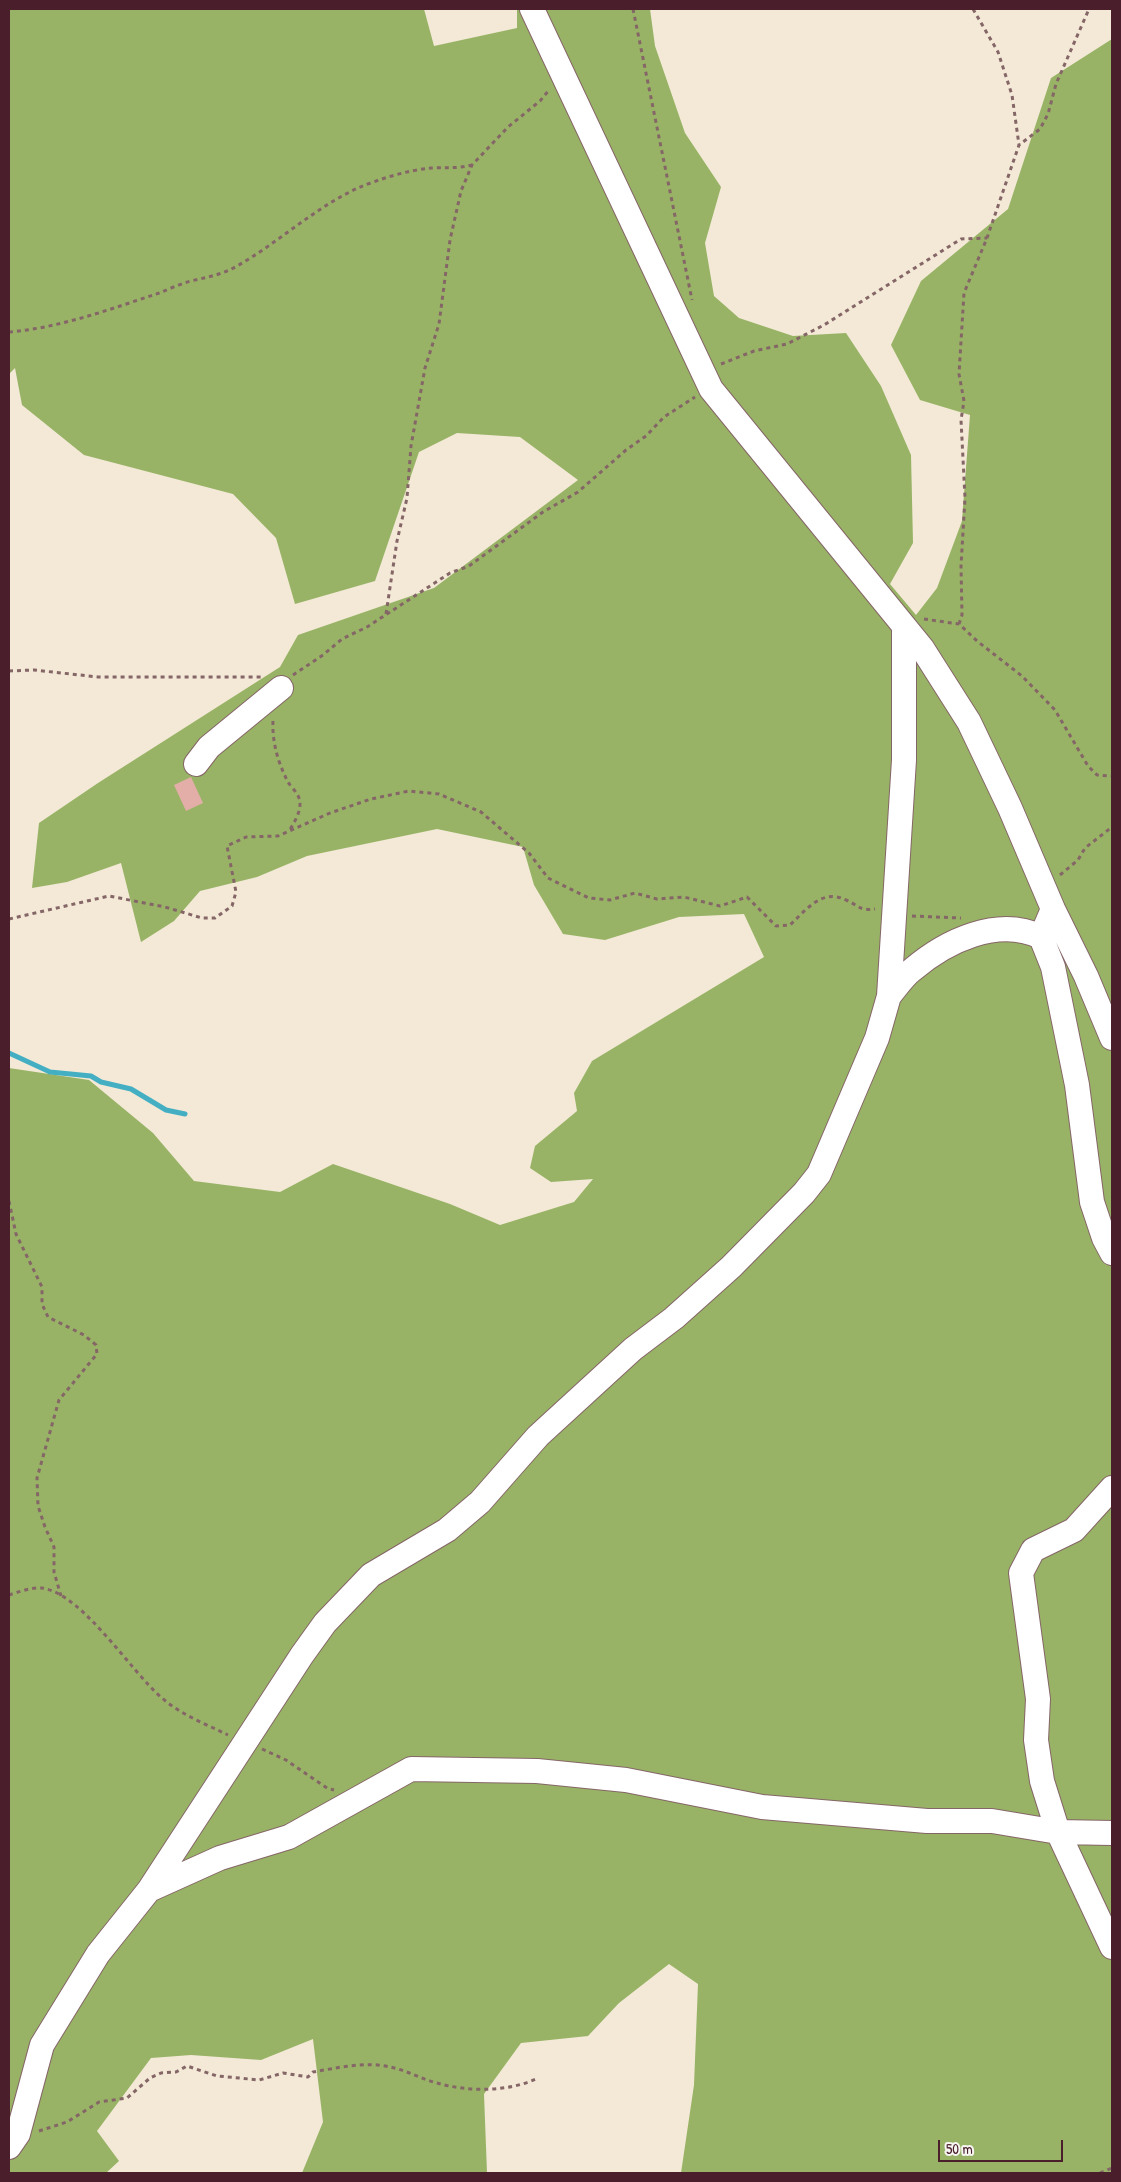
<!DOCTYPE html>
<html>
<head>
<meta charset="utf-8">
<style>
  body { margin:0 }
  #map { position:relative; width:1121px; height:2182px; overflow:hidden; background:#f3e9d6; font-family:"Patrick Hand",sans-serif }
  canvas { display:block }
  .frame { position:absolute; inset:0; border:10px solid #4a1f2b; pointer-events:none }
  .scale { position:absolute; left:938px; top:2140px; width:125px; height:22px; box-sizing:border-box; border:2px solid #4a1f2b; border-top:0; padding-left:6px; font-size:15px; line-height:18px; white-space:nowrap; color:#4a1f2b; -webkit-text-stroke:4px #f6f6f2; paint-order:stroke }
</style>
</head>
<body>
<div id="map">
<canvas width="1121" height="2182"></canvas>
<div class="frame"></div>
<div class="scale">50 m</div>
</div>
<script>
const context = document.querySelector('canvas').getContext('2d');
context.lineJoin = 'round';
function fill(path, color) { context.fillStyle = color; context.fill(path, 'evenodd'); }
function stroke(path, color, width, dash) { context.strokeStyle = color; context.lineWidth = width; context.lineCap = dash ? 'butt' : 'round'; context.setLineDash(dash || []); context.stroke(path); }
fill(new Path2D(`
  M 9,9 L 424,9 L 434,46 L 517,28 L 517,9 L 650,9 L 655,46 L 685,133 L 721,187 L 705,243 L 714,296 L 739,318 L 793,336 L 846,333 L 881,386 L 911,455 L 913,543 L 890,584 L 916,615 L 937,588 L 962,521 L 970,415 L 920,400 L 891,345 L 921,281 L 1008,209 L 1051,78 L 1112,39 L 1112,2173 L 681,2173 L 694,2085 L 698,1984 L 669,1964 L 619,2003 L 588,2036 L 521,2043 L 484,2094 L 487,2173 L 302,2173 L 323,2122 L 313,2039 L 261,2060 L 191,2055 L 151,2058 L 97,2131 L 119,2161 L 106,2173 L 9,2173 L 9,1068 L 89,1080 L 153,1133 L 194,1181 L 280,1192 L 333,1164 L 450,1204 L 500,1225 L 574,1202 L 593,1179 L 551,1182 L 530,1168 L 535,1146 L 577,1111 L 574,1093 L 592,1061 L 764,957 L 744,914 L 679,917 L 605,940 L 563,934 L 534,885 L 523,847 L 437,829 L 307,856 L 257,877 L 200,891 L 174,921 L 141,942 L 121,863 L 67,882 L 32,888 L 39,823 L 98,783 L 280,667 L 298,635 L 434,588 L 578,480 L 520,437 L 457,433 L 419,452 L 375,581 L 295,604 L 276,538 L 233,494 L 84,455 L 22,405 L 15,368 L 9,374 Z`), '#98b366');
stroke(new Path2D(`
  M 9,1053 L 50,1072 L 91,1076 L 101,1082 L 131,1089 L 166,1110 L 185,1114`), '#44afc3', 5);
fill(new Path2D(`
  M 191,777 L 203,803 L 186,811 L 174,785 Z`), '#e2aea7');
const minor = new Path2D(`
  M 532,9 L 711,389 L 922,648 L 969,722 L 1010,808 L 1053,909 L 1086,976 L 1112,1038
  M 196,764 L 209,747 L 281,688
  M 1053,909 L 1041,937 L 1053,967 L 1077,1085 L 1092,1202 L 1104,1238 L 1112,1253
  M 889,996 C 896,988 903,977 912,970 C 946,941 998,916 1041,937
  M 1112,1488 L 1074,1530 L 1033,1550 L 1021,1573 L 1038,1699 L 1036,1740 L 1042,1781 L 1058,1832 L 1112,1947
  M 149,1890 L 302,1655 L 325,1623 L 371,1575 L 447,1530 L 480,1502 L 538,1436 L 633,1349 L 674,1318 L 731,1267 L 804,1193 L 819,1174 L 877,1038 L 889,996 L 904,760 L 904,627
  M 9,2147 L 18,2134 L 42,2045 L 98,1954 L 149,1890 L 220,1858 L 289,1837 L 411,1769 L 537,1771 L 626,1780 L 762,1807 L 927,1821 L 992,1821 L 1058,1832 L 1112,1833`);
stroke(minor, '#856667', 26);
stroke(new Path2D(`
  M 633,9 L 692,300
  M 973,9 L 998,52 L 1012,95 L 1019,145
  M 9,332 C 59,328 111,309 159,293 C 169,289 180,284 191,281 C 207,277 222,275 237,266 C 278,243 314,208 358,188 C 379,179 408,170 431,168 C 445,167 457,169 472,165
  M 721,364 L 754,351 L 787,344 L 824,325 L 961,239 L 987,238
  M 386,614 L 397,541 L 407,498 L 411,446 L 425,368 L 439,324 L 450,240 L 461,191 L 472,165 L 508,127 L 540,101 L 549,90
  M 924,619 L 959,624 L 977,641 L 1022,676 L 1055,710 L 1088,766 L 1097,775 L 1112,776
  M 959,624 L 962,615 L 961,566 L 965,498 L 961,420 L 964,401 L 959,374 L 964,293 L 987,238 L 1019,145 L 1040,129 L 1048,114 L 1056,84 L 1089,9
  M 9,671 L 34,670 L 98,677 L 263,677
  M 293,675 L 323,655 L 342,639 L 367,627 L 450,573 L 469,566 L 543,512 L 578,492 L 626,450 L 646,436 L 664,417 L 695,397
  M 273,721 C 272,742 278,763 288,782 C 291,787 297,792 299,798 C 303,809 294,823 289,831
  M 1060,875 L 1078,860 L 1085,848 L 1112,827
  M 912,916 L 961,918
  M 9,919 L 109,896 L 165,907 L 202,918 L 215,918 L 232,906 L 236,892 L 227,846 L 246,837 L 278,836 L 330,813 L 371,799 L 409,791 L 439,794 L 481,812 L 529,853 L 548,878 L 589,898 L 610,900 L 635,893 L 657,899 L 684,897 L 720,906 L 747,897 L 776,926 L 790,925 C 806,910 822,888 846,900 C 860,906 859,911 875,909
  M 9,1201 L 16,1234 L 42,1287 L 42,1304 L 48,1317 L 84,1335 L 96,1345 L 97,1354 L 59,1400 L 37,1478 L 38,1506 L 45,1527 L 54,1547 L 54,1572 L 61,1596
  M 9,1595 C 18,1592 32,1587 42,1588 C 83,1594 131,1672 162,1698 C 181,1715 206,1724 228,1735
  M 262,1749 L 286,1760 L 327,1788 L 334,1790
  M 39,2131 L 67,2122 L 99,2102 L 127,2098 L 150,2078 L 161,2073 L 176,2072 L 187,2066 L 217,2076 L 239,2078 L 259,2080 L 283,2073 L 308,2077 L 313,2072 C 337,2068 366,2061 390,2067 C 406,2070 421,2079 437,2083 C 468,2092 507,2092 536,2079
  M 1100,2173 L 1112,2168`), '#856667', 3, [4, 4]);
stroke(minor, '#fff', 24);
</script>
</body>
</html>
